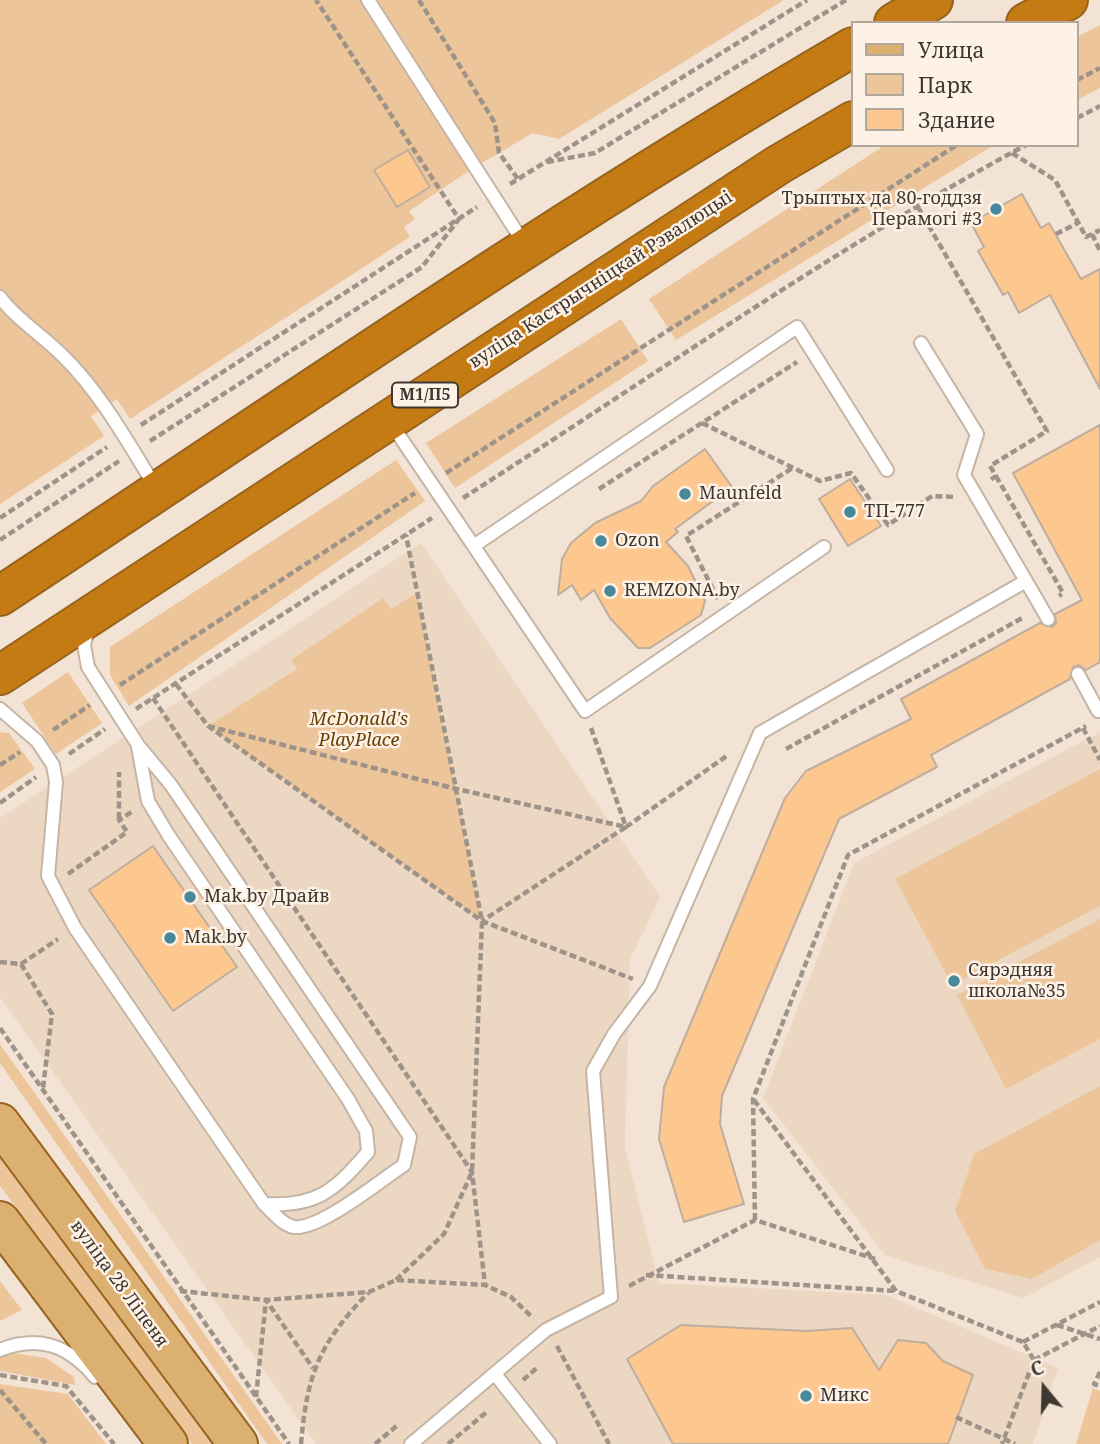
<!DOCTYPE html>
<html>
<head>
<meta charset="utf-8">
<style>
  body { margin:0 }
  #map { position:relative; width:1100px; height:1444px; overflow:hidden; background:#f3e3d4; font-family:"Noto Serif",serif }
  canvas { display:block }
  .legend { position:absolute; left:851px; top:21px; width:228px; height:126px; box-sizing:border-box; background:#fef1e5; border:2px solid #b1a79d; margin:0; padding:9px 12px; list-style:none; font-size:21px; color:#3e3832 }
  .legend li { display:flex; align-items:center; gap:14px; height:35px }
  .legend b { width:35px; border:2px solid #b1a79d }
  .north { position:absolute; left:1009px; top:1353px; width:70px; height:70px; -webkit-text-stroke:5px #fef1e5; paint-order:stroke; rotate:341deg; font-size:19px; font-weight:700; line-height:28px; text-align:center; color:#3e3832 }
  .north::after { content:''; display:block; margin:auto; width:24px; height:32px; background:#3e3832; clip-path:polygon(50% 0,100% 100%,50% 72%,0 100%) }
</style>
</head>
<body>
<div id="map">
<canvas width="1100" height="1444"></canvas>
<ul class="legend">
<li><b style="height:9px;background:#dcb071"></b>Улица</li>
<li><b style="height:19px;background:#edc59b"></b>Парк</li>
<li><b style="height:19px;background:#fdc790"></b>Здание</li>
</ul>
<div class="north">С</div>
</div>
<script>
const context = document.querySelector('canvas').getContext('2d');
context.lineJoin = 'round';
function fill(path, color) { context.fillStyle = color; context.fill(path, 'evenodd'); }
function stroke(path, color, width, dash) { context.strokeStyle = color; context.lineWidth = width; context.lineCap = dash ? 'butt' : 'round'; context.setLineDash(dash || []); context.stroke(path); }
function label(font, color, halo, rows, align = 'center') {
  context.font = font + ' "Noto Serif",serif'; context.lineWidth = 5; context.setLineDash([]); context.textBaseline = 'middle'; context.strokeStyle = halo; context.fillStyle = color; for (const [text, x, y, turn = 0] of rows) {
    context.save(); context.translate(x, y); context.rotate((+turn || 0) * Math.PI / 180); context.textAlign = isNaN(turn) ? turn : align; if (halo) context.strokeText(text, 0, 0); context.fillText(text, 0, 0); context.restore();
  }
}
fill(new Path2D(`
  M 421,543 L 660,897 L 630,960 L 625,1147 L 659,1283 L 886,1295 L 1058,1368 L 1033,1444 L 316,1444 L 0,997 L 0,818 Z
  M 1100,732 L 1100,1257 L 1023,1298 L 885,1255 L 763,1098 L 854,863 Z`), '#ecd8c2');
fill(new Path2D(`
  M 0,0 L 784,0 L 559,139 L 533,133 L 475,167 L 409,211 L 415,219 L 404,227 L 410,237 L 130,419 L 117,399 L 91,416 L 104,436 L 0,504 Z
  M 1100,25 L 1100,88 L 1077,100 L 1077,37 Z
  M 885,145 L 994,145 L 676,340 L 649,299 Z
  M 621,319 L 648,361 L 455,488 L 426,443 Z
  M 396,460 L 425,501 L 129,706 L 110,675 L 110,647 Z
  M 417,593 L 482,921 L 208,726 L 297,669 L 291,660 L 383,598 L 391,609 Z
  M 68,672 L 102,723 L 56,754 L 22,703 Z
  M 0,732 L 9,733 L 35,769 L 0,792 Z
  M 1100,769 L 1100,906 L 952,985 L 895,879 Z
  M 1100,919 L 1100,1039 L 1006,1089 L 957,995 Z
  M 0,1044 L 282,1444 L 267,1444 L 0,1063 Z
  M 1100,1086 L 1100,1240 L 1032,1279 L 985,1269 L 955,1211 L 974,1154 Z
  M 0,1153 L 216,1444 L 192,1444 L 0,1186 Z
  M 0,1281 L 22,1310 L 0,1321 Z
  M 14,1353 L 46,1358 L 74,1377 L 75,1385 L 0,1371 L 0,1358 Z
  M 0,1384 L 68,1394 L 106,1444 L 0,1444 Z
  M 1093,1388 L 1100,1391 L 1100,1444 L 1076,1444 Z`), '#edc59b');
const building = new Path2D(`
  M 408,150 L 430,187 L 397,207 L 374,170 Z
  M 1022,194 L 1041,228 L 1049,223 L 1081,279 L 1100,269 L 1100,389 L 1050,295 L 1019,313 L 1008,292 L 1003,295 L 978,251 L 984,247 L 971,223 Z
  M 1100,425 L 1100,662 L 1086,670 L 1079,665 L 1073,667 L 1070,679 L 931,755 L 937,767 L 839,819 L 722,1096 L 720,1124 L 744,1204 L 684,1222 L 659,1139 L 664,1087 L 785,798 L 806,771 L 911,719 L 901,699 L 1040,623 L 1052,627 L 1056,623 L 1055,614 L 1082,600 L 1013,473 Z
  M 705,449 L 732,487 L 675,529 L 678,532 L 666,542 L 688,566 L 705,601 L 701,615 L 650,648 L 638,648 L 610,618 L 594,590 L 581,600 L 572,585 L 558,595 L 562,559 L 571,543 L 595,523 L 641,501 L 653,486 Z
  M 850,479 L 881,526 L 848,546 L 819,499 Z
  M 153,846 L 237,967 L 173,1011 L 89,890 Z
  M 681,1325 L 806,1331 L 852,1328 L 879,1370 L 898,1340 L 926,1343 L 943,1361 L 973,1375 L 948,1444 L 673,1444 L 627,1359 Z`);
fill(building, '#fdc790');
stroke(building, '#bdae9f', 2);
const lane = new Path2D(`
  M 368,0 L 525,245
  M 0,297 C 17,320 42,335 63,356 C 100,392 129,444 156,488
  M 390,422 L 585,711 L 824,547
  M 475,545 L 797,327 L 887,470
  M 1026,581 L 1048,619
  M 1078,674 L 1098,711
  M 0,709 L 37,741 L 53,765 L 56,782 L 48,876 L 75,928 L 264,1204 C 273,1212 282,1225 294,1227 C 320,1230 381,1180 404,1165 L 410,1137 L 171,785 L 138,745 L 88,667 L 84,645 L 88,629
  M 138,747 L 148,801 L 169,836 L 348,1099 L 366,1131 L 368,1152 C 334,1191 317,1207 264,1204
  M 0,1350 C 39,1334 69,1346 95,1377
  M 495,1374 L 550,1444
  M 411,1444 L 546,1330 L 611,1297 L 593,1071 L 614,1034 L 650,986 L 760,733 L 1026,581 L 964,475 L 977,434 L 921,343`);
const primary = new Path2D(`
  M 0,1123 L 238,1444
  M 0,1221 L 168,1444`);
const highway = new Path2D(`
  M 894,23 L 933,0
  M 1026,23 L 1068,0
  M 0,596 C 282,410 561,217 853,47
  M 0,675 L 778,165 L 853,121`);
stroke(lane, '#c5b5a6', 16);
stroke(primary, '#96641e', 42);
stroke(highway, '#96641e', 42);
stroke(new Path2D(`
  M 419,0 L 495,123 L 499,153 L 518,179
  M 1077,80 L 1100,68
  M 1077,118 L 1100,106
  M 1012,153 L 1055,180 L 1086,237 L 1100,230
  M 547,162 L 595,153 L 846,0
  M 510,184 L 807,0
  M 918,207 L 1047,431 L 990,466 L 996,476 L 990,480
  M 1056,234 L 1078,223
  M 1092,234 L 1100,251
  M 702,423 L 820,481 L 851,473 L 888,525 L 932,496 L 956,497
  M 141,425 L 477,207
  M 150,441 L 422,267 L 459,219 L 316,0
  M 446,473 L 957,145
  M 996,476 L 1063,593 L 1059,596
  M 599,489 L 797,362
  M 463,498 C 649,379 831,250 1026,145
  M 0,518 L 107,447
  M 0,540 L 119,461
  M 718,599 L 686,536 L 794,467
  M 176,684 L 208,726 L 482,921 L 633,979
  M 120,685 L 415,493
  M 153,698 L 472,1172 L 485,1285
  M 136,709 L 432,518
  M 208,726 L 457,789 L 626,827 L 482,921
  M 591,728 L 626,827 L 728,755
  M 1083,728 L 1100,760
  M 53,730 L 90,705
  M 786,749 L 1024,617
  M 69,754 L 105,729
  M 0,765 L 20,752
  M 0,803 L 36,777
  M 119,819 L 119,772
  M 68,874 L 127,832 L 119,820 L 133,811
  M 0,962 L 21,964 L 58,939
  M 21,964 L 52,1014 L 43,1088
  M 0,1028 L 289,1444
  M 754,1100 L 896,1291 L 1023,1342 L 1034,1360 L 1002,1444
  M 755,1220 L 753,1099 L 848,855 L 1086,726
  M 646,1275 L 896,1291
  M 396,1280 L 444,1234 L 472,1172 L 482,921 L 406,535
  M 629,1286 L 755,1220 L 875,1259
  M 180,1291 L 266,1300 L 369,1292 L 396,1280 L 485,1285 L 511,1297 L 533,1318
  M 1057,1325 L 1100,1339
  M 1023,1342 L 1100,1302
  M 557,1346 L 609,1444
  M 1034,1360 L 1100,1326
  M 1100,1372 L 1094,1384 L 1100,1386
  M 0,1375 L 66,1386 L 114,1444
  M 523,1380 L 538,1367
  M 0,1390 L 46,1444
  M 256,1397 L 266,1300 L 313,1368
  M 956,1417 L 1015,1444
  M 301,1444 C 307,1374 319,1344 368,1293
  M 375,1444 L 399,1424
  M 448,1444 L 488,1411`), '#9e9388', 4.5, [7, 3.5]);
stroke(lane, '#fff', 12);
stroke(primary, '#dcb071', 38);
stroke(highway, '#c57b13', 38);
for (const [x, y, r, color] of [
  [996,209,7,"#47899b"],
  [685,494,7,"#47899b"],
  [850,512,7,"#47899b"],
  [601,541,7,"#47899b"],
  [610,591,7,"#47899b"],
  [190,897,7,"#47899b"],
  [170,938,7,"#47899b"],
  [954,981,7,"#47899b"],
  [806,1396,7,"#47899b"]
]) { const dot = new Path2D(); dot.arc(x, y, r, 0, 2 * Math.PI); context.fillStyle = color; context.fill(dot); stroke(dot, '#fef1e5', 2.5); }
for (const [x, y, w] of [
  [425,395,66]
]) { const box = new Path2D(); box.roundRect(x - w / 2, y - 12.5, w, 25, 5); context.fillStyle = '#fef1e5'; context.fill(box); stroke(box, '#3e3832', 2); }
label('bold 16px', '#3e3832', null, [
  ["М1/П5",425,395]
]);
label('18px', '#3e3832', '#fef1e5', [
  ["Трыптых да 80-годдзя",982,199,"right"],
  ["Перамогі #3",982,220,"right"],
  ["Maunfeld",699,494],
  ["ТП-777",864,512],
  ["Ozon",615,541],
  ["REMZONA.by",624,591],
  ["Маk.by Драйв",204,897],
  ["Mak.by",184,938],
  ["Сярэдняя",968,971],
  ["школа№35",968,992],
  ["Микс",820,1396]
], 'left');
label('18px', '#3e3832', '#fef1e5', [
  ["вуліца Кастрычніцкай Рэвалюцыі",601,280,-33],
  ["вуліца 28 Ліпеня",119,1284,54]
]);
label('italic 18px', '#693e03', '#fef1e5', [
  ["McDonald's",359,720],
  ["PlayPlace",359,741]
]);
</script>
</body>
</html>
